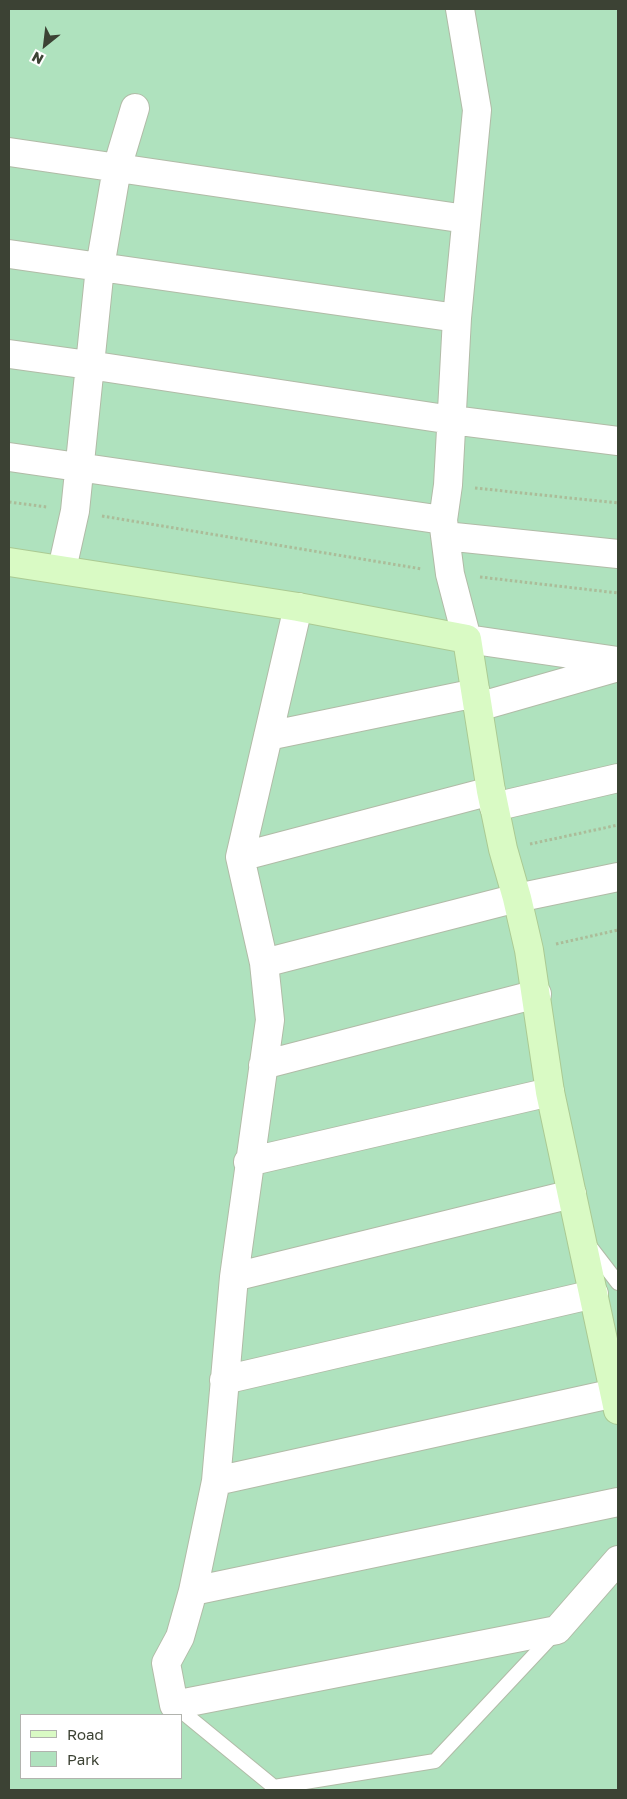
<!DOCTYPE html>
<html>
<head>
<meta charset="utf-8">
<style>
  body { margin:0 }
  #map { position:relative; width:627px; height:1799px; overflow:hidden; background:#e9f0e4; font-family:"Golos Text",sans-serif }
  canvas { display:block }
  .frame { position:absolute; inset:0; border:10px solid #3c4234; pointer-events:none }
  .legend { position:absolute; left:20px; top:1714px; width:162px; height:65px; box-sizing:border-box; background:#fff; border:1px solid #b1b3ae; margin:0; padding:6px 9px; list-style:none; font-size:15px; color:#3c4234 }
  .legend li { display:flex; align-items:center; gap:10px; height:25px }
  .legend b { width:25px; border:1px solid #b1b3ae }
  .north { position:absolute; left:20px; top:20px; width:50px; height:50px; -webkit-text-stroke:4px #fff; paint-order:stroke; rotate:209deg; font-size:14px; font-weight:700; line-height:20px; text-align:center; color:#3c4234 }
  .north::after { content:''; display:block; margin:auto; width:18px; height:22px; background:#3c4234; clip-path:polygon(50% 0,100% 100%,50% 72%,0 100%) }
</style>
</head>
<body>
<div id="map">
<canvas width="627" height="1799"></canvas>
<div class="frame"></div>
<ul class="legend">
<li><b style="height:6px;background:#d9fac4"></b>Road</li>
<li><b style="height:14px;background:#afe2be"></b>Park</li>
</ul>
<div class="north">N</div>
</div>
<script>
const context = document.querySelector('canvas').getContext('2d');
context.lineJoin = 'round';
function fill(path, color) { context.fillStyle = color; context.fill(path, 'evenodd'); }
function stroke(path, color, width, dash) { context.strokeStyle = color; context.lineWidth = width; context.lineCap = dash ? 'butt' : 'round'; context.setLineDash(dash || []); context.stroke(path); }
fill(new Path2D(`
  M 9,9 L 618,9 L 618,1790 L 9,1790 ZM 21,1715 L 181,1715 L 181,1778 L 21,1778 Z`), '#afe2be');
const lane = new Path2D(`
  M 588,1244 L 618,1283
  M 174,1705 L 274,1787 L 435,1761 L 554,1634`);
const street = new Path2D(`
  M 460,9 L 477,110 L 457,318 L 448,485 L 443,520 L 450,574 L 467,639 L 618,661
  M 9,152 L 466,219
  M 9,254 L 457,318
  M 9,354 L 89,365 L 452,420 L 618,441
  M 9,457 L 443,520
  M 445,536 L 618,554
  M 62,569 L 75,511 L 100,267 L 117,168 L 135,108
  M 298,607 L 240,857 L 264,963 L 270,1020 L 234,1277 L 216,1481 L 193,1591 L 180,1637 L 166,1663 L 174,1705 L 557,1630 L 618,1560
  M 478,707 L 618,667
  M 268,736 L 476,693
  M 494,807 L 618,778
  M 240,857 L 491,791
  M 264,963 L 517,898 L 618,877
  M 263,1065 L 537,994
  M 248,1162 L 550,1092
  M 234,1277 L 572,1194
  M 224,1380 L 594,1294
  M 216,1481 L 615,1393
  M 193,1591 L 618,1502`);
const secondary = new Path2D(`
  M 9,562 L 298,607 L 467,639 L 491,791 L 503,849 L 517,898 L 529,950 L 550,1092 L 618,1410`);
stroke(lane, '#b1bba7', 16);
stroke(street, '#b1bba7', 30);
stroke(secondary, '#abca93', 30);
stroke(new Path2D(`
  M 475,488 L 618,503
  M 9,502 L 47,507
  M 102,516 L 422,569
  M 480,577 L 618,593
  M 530,844 L 618,825
  M 556,944 L 618,930`), '#abbc99', 3, [2.5, 2.5]);
stroke(lane, '#fff', 14);
stroke(street, '#fff', 28);
stroke(secondary, '#d9fac4', 28);
</script>
</body>
</html>
